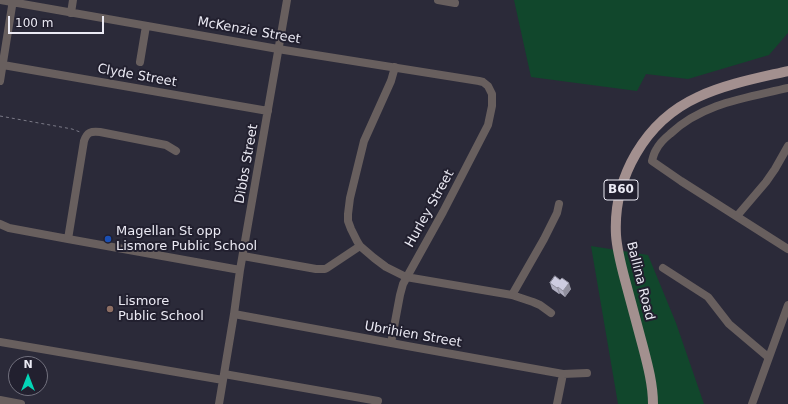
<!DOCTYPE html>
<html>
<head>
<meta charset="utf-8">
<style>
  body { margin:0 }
  #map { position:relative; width:788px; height:404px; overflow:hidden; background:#2b2a39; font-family:"DejaVu Sans",sans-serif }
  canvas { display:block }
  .north { position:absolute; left:8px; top:356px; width:40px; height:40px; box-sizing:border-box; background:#22202f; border:1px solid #72717e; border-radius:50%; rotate:0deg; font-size:11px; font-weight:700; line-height:16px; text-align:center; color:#ebeaf4 }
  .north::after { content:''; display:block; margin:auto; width:14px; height:18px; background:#03d5b6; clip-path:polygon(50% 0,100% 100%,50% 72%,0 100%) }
  .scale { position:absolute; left:8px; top:16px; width:96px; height:18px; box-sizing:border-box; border:2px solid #ebeaf4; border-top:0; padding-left:5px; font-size:12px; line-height:14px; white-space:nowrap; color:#ebeaf4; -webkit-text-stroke:3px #22202f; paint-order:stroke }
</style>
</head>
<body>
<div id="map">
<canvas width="788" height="404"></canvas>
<div class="north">N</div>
<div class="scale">100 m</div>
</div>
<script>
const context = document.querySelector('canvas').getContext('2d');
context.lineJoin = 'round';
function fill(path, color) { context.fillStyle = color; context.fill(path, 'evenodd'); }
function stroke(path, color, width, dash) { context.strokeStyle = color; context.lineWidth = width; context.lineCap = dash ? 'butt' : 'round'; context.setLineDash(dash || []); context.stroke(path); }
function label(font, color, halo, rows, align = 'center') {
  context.font = font + ' "DejaVu Sans",sans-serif'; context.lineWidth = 4; context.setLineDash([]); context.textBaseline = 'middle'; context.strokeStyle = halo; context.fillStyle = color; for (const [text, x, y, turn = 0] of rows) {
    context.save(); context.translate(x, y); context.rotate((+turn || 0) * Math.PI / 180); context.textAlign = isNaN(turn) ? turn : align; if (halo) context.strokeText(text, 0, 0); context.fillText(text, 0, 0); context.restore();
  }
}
fill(new Path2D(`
  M 514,0 L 788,0 L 788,33 L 769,55 L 688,79 L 646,74 L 637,91 L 531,77 Z
  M 591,246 L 648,255 L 676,323 L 704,404 L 618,404 Z`), '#11472c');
stroke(new Path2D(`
  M 137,81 L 139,69
  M 0,116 L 72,129 L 80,132`), '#7b7a87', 1, [3, 3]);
stroke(new Path2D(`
  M 0,0 L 278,49 L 479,81 L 483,82 L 488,86 L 492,94 L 492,106 L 488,125 L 443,212 L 403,284 L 400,295 L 391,343
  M 438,0 L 455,3
  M 71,13 L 73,0
  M 140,62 L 146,26
  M 3,65 L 268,111
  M 395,67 L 391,81 L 364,141 L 350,198 L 348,214 L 348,221 L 351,229 L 357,241 L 360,246 L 374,258 L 386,267 L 406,277 L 512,295 L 533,302 L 540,305 L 551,313
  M 0,81 L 13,0
  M 788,88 C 746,98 703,103 670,134 C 665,138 659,144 656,150 C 654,153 653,157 652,161 L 681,181 L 788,249
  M 737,216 L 766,182 L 775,169 L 788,146
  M 0,224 L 9,228 L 68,239 L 240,270
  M 68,239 L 84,141 C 87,132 91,131 100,132 L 166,145 L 176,151
  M 243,256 L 316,269 L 325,269 L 327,268 L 360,246
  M 663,268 L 708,297 L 729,324 L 768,357
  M 512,295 L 544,239 L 557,213 L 559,204
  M 234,314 C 344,335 453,354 563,374 L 587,373
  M 0,342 L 223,380
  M 224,374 L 378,401
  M 0,400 L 21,404
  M 219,404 L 234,314 L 240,270 L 287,0
  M 557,404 L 563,374
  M 752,404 L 788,305`), '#685f5e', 8);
stroke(new Path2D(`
  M 653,404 C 653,385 648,366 643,347 C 637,325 631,302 625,280 C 621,265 617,250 616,235 C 613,178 645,121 698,97 C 726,84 758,78 788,71`), '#a3908f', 10);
fill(new Path2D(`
  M 560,280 L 571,289 L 565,297 L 560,293 L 559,294 L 552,289 L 550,283 Z`), '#b0afc1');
fill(new Path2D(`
  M 569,283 L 571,289 L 565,297 L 563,291 Z
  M 558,287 L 560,293 L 559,294 L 557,288 Z`), '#908f9d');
const building = new Path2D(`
  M 555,276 L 560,280 L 562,278 L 569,283 L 563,291 L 558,287 L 557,288 L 550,283 Z`);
fill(building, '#cdcce0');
stroke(building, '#908f9d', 1);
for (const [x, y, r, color] of [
  [108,239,4,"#1a4fb4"],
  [110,309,4,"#8d6e63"]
]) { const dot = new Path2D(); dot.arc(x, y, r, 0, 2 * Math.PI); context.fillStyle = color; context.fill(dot); stroke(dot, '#22202f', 1.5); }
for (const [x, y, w] of [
  [621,190,34]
]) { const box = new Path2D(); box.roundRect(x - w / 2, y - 10, w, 20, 3); context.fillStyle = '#22202f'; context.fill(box); stroke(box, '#ebeaf4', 1); }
label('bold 12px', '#ebeaf4', null, [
  ["B60",621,190]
]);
label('13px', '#ebeaf4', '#22202f', [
  ["McKenzie Street",249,31,10],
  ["Clyde Street",137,76,10],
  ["Dibbs Street",247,164,-80],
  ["Hurley Street",430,209,-61],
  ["Ballina Road",640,281,76],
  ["Ubrihien Street",413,335,10]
]);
label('13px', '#ebeaf4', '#22202f', [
  ["Magellan St opp",116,232],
  ["Lismore Public School",116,247],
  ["Lismore",118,302],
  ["Public School",118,317]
], 'left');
</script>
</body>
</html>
